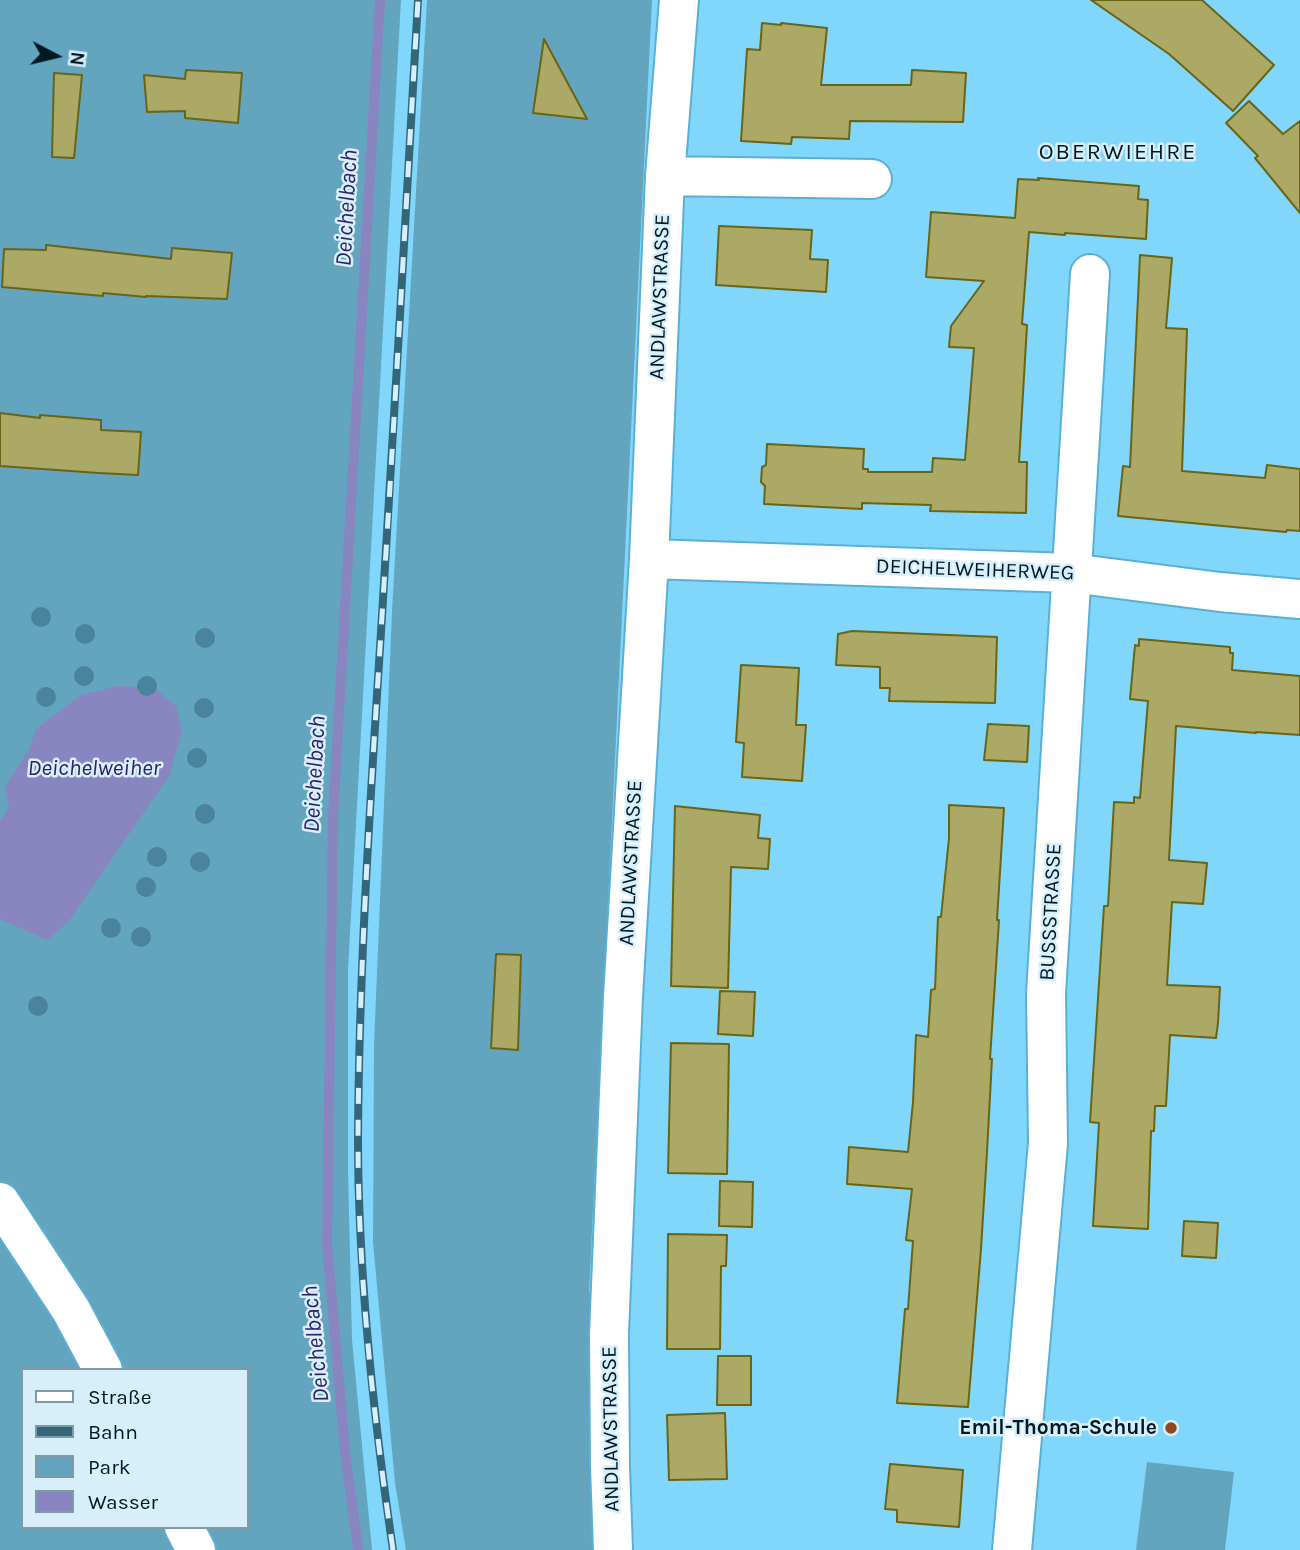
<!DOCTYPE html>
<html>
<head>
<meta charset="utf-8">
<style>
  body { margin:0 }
  #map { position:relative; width:1300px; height:1550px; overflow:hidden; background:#80d7fb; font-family:Karla,sans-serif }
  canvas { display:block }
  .legend { position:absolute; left:21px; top:1368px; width:228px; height:161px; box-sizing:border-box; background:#d7effa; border:2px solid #8199a4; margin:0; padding:9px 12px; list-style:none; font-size:21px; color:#001923 }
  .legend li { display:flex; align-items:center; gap:14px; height:35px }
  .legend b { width:35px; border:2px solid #8199a4 }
  .north { position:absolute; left:21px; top:21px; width:70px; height:70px; -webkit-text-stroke:5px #d7effa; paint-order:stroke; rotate:97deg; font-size:19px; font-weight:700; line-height:28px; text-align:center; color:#001923 }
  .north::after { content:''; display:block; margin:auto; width:24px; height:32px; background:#001923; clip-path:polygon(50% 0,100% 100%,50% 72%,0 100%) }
</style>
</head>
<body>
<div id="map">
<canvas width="1300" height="1550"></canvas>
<ul class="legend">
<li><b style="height:9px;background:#fff"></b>Straße</li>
<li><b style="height:9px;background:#34667a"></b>Bahn</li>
<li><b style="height:19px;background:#63a4bf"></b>Park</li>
<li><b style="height:19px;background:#8985c1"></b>Wasser</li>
</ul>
<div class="north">N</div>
</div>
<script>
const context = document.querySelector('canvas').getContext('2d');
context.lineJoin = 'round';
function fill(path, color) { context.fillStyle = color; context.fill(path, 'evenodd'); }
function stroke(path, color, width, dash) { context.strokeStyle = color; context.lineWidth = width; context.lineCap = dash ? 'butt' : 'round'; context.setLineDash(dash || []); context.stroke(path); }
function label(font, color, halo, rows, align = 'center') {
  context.font = font + ' Karla,sans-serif'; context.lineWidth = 5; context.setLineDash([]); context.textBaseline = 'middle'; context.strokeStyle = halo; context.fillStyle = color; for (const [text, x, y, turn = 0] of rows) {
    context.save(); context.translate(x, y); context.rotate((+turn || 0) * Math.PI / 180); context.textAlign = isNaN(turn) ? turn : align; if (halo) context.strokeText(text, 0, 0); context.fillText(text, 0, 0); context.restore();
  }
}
fill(new Path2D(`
  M 0,0 L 401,0 L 348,970 L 348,1170 L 352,1340 L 372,1550 L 0,1550 ZM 23,1370 L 247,1370 L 247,1527 L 23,1527 Z
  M 427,0 L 652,0 L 589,1292 L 596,1293 L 598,1550 L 406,1550 L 395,1483 L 373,1242 L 374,1045 L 392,611 Z
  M 1147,1462 L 1234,1472 L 1225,1550 L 1136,1550 Z`), '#63a4bf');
fill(new Path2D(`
  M 117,686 L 154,688 L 176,706 L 182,732 L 169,776 L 68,922 L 47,940 L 0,919 L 0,821 L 9,807 L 5,788 L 29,749 L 36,729 L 81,695 Z`), '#8985c1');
stroke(new Path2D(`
  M 358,1550 L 345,1451 L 327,1243 L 333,816 L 380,0`), '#8985c1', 10);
const building = new Path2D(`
  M 1091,0 L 1202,0 L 1274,65 L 1233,111 L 1169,54 Z
  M 762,23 L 781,25 L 781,23 L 827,28 L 821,85 L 911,85 L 912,70 L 966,73 L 963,122 L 850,121 L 849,139 L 792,137 L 791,144 L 741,141 L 747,49 L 760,50 Z
  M 544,39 L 587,119 L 533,113 Z
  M 186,70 L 242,73 L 238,123 L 185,118 L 185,111 L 147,112 L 144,75 L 185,79 Z
  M 54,73 L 82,75 L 74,158 L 52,157 Z
  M 1249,101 L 1283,134 L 1300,121 L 1300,213 L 1255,158 L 1258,156 L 1226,123 Z
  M 1038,178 L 1139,186 L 1138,199 L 1148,200 L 1146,239 L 1065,233 L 1065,235 L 1029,232 L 1022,324 L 1027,325 L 1019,462 L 1027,462 L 1026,513 L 930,511 L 931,505 L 862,503 L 862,509 L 764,504 L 765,486 L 761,482 L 762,467 L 766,465 L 767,444 L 864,449 L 863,469 L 868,469 L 868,472 L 932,472 L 933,458 L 965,460 L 974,348 L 949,347 L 951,326 L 984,281 L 926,277 L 931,212 L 1015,218 L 1018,179 L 1039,180 Z
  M 719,226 L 812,230 L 810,259 L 828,260 L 826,292 L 716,285 Z
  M 46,245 L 171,259 L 172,248 L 232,253 L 227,299 L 146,296 L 146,297 L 103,293 L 103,296 L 2,287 L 4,249 L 46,250 Z
  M 1140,255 L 1172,258 L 1166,328 L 1187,329 L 1182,471 L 1265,478 L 1267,465 L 1300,469 L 1300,531 L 1287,530 L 1286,532 L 1118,516 L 1123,466 L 1130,467 Z
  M 0,413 L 40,418 L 40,415 L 101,420 L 101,430 L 141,432 L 138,475 L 99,473 L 0,466 Z
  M 852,631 L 997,637 L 995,703 L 889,701 L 890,688 L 880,688 L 880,667 L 836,665 L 838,634 Z
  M 1139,639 L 1230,647 L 1230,653 L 1233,653 L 1232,670 L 1300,676 L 1300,735 L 1256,732 L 1256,733 L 1176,726 L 1169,860 L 1207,863 L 1203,904 L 1172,902 L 1167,985 L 1220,987 L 1218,1023 L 1216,1038 L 1170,1035 L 1166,1106 L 1155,1106 L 1154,1131 L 1151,1131 L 1148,1229 L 1093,1226 L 1099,1123 L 1090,1122 L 1104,906 L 1108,906 L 1114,802 L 1134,803 L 1134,797 L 1140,798 L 1148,701 L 1130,699 L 1135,645 L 1139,646 Z
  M 741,665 L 799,668 L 796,725 L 806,725 L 802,781 L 742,777 L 744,743 L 736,742 Z
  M 988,724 L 1029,726 L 1027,762 L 984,760 Z
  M 949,805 L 1004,808 L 997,920 L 999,920 L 990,1059 L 992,1059 L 987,1152 L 981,1249 L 968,1407 L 897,1403 L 905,1309 L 908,1309 L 913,1241 L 906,1240 L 912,1189 L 847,1184 L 849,1147 L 908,1152 L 913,1102 L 916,1035 L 928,1037 L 931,990 L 935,989 L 938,917 L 941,917 L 949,838 Z
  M 675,806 L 760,815 L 758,838 L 770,839 L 768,869 L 731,867 L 728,988 L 671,986 Z
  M 496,954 L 521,955 L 518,1050 L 491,1048 Z
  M 720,991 L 755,992 L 753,1036 L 718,1034 Z
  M 671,1043 L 729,1044 L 727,1174 L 668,1173 Z
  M 720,1181 L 753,1182 L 752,1227 L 719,1226 Z
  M 1184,1221 L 1218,1223 L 1216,1258 L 1182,1256 Z
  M 668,1234 L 727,1235 L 726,1266 L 721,1266 L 720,1349 L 667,1349 Z
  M 718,1356 L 751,1356 L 751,1405 L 717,1405 Z
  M 725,1413 L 727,1479 L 669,1480 L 667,1415 Z
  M 890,1464 L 963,1470 L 959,1527 L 897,1522 L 897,1510 L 885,1509 Z`);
fill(building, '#aca966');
stroke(building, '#696514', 2);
const minor = new Path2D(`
  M 665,176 L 872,179
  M 649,559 L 1071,573 L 1220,592 L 1300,599
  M 0,1202 L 71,1310 L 103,1370
  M 184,1527 L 196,1550
  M 613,1550 L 610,1466 L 609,1334 L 623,997 L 649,559 L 665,176 L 679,0
  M 1012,1550 L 1048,1143 L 1046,993 L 1090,274`);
stroke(minor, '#59b0d3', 42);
stroke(minor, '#fff', 38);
const rail = new Path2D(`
  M 393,1550 C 373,1414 358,1276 358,1138 C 359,964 371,790 382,616 C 395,411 406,205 418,0`);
stroke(rail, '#34667a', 8);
stroke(rail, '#d7effa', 5, [16]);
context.fillStyle = '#4a849c';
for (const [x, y] of [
  [41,617],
  [85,634],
  [205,638],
  [84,676],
  [147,686],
  [46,697],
  [204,708],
  [197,758],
  [205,814],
  [157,857],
  [200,862],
  [146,887],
  [111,928],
  [141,937],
  [38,1006]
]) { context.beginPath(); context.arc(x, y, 10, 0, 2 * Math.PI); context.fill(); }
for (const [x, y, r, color] of [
  [1171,1428,7,"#8f4822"]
]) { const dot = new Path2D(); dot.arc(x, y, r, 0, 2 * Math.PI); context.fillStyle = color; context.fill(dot); stroke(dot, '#d7effa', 2.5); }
label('21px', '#001923', '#d7effa', [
  ["ANDLAWSTRASSE",660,297,-88],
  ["DEICHELWEIHERWEG",975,570,2],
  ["ANDLAWSTRASSE",631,863,-87],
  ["BUSSSTRASSE",1051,912,-87],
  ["ANDLAWSTRASSE",611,1429,-91]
]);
label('bold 21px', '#001923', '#d7effa', [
  ["Emil-Thoma-Schule",1157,1428]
], 'right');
context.letterSpacing = '2px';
label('23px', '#001923', '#d7effa', [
  ["OBERWIEHRE",1118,152]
]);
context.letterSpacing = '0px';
label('italic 23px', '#2e2067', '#d7effa', [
  ["Deichelbach",347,208,-87],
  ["Deichelweiher",94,768],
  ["Deichelbach",315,774,-87],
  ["Deichelbach",316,1344,-96]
]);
</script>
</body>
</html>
